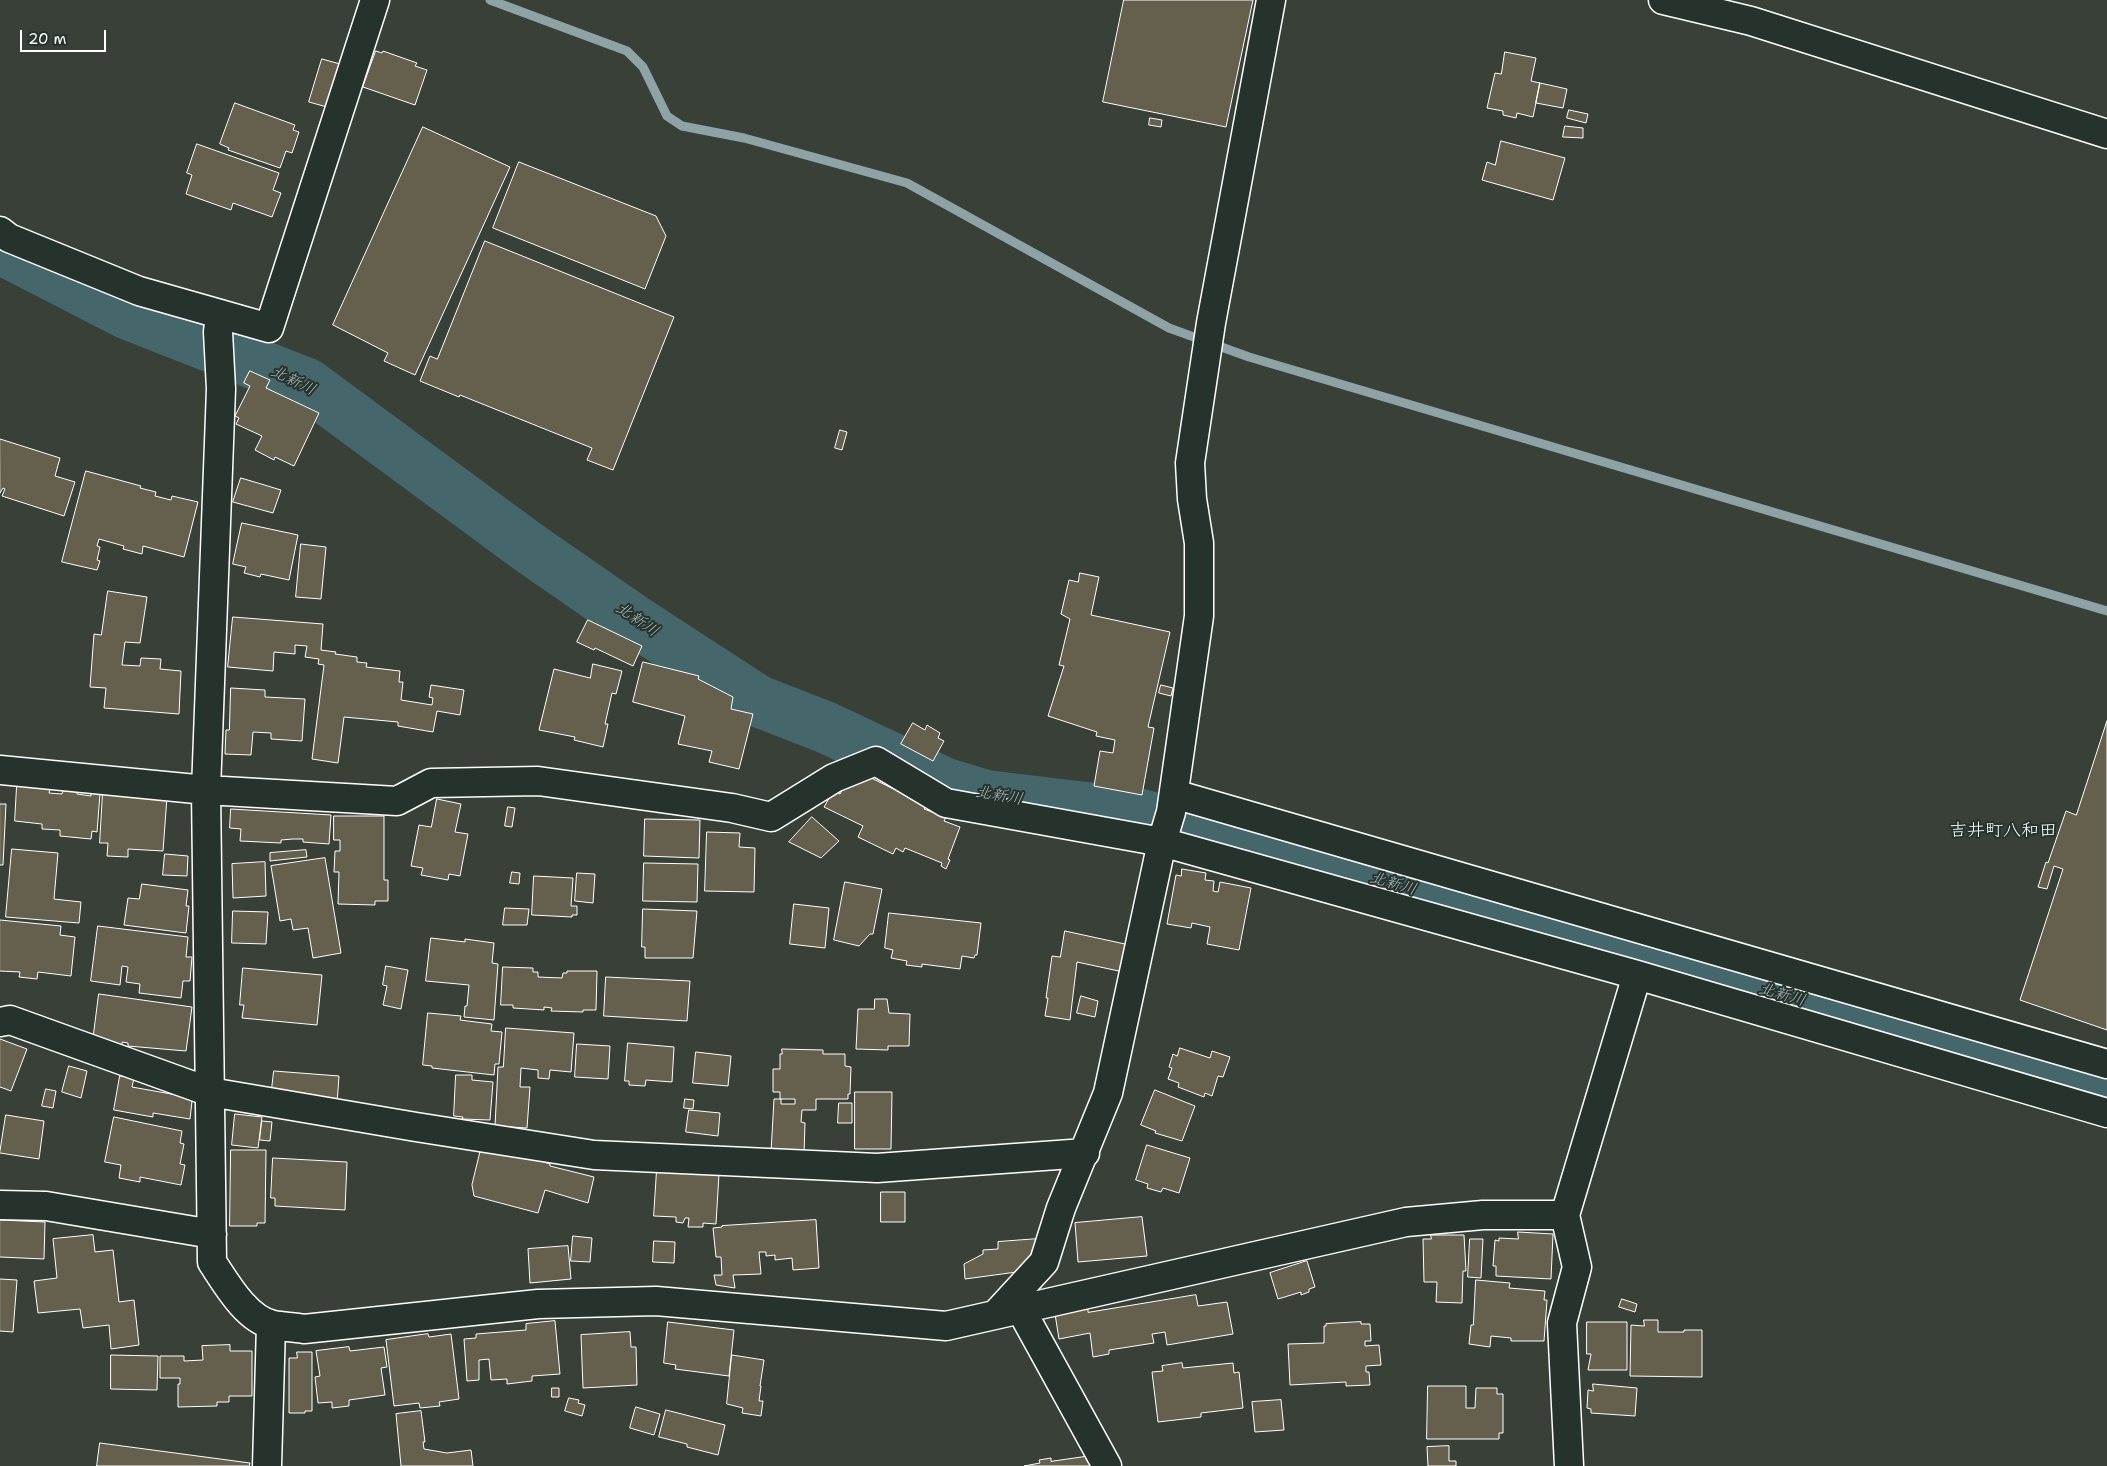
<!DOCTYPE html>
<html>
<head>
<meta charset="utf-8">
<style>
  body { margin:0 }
  #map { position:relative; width:2107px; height:1466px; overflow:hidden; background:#394037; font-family:"Shantell Sans",sans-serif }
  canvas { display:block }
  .scale { position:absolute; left:20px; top:30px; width:86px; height:22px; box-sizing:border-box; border:2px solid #fff; border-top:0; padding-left:6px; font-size:15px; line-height:18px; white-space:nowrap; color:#fff; -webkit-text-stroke:4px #26332d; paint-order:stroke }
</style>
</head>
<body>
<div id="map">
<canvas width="2107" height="1466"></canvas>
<div class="scale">20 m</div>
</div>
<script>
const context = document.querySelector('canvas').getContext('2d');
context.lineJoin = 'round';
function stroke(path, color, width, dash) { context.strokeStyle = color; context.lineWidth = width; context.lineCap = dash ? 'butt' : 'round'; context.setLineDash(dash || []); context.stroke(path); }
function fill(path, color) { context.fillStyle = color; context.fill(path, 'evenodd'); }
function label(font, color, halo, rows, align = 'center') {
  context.font = font + ' "Shantell Sans","Klee One",sans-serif'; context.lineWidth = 4; context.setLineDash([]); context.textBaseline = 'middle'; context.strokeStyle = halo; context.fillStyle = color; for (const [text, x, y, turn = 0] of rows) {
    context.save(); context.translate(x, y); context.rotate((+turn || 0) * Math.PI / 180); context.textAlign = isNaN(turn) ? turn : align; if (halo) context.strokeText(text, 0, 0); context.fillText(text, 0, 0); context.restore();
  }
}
stroke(new Path2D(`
  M 490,0 L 627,51 L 643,67 L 667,116 L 682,126 L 744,138 L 907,183 L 1169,328 L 1249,357 L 2107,611`), '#8fa3a6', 9);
stroke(new Path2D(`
  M 0,248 L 126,313 L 307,384 L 528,547 L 632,619 L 758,701 L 825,727 L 946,784 L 986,796 L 1137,814 L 1310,860 L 2107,1088`), '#45666b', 52);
const building = new Path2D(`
  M 1124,0 L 1253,0 L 1226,127 L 1103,102 Z
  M 376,51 L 382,53 L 383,51 L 417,63 L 415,66 L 427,70 L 415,105 L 363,87 Z
  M 1505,52 L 1536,58 L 1531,81 L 1540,83 L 1533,117 L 1517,113 L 1516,118 L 1503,115 L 1503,111 L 1487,108 L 1495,73 L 1501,74 Z
  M 322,59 L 340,64 L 327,107 L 309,102 Z
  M 1540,83 L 1567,89 L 1563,108 L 1536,103 Z
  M 235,103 L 295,125 L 293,130 L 299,132 L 292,153 L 286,151 L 280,168 L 228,150 L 229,148 L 220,144 Z
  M 1569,110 L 1588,114 L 1586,123 L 1567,118 Z
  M 1150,118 L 1162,120 L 1161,127 L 1149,125 Z
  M 1565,126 L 1583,128 L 1583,138 L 1563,137 Z
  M 423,127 L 510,167 L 415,375 L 384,361 L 388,353 L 333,325 Z
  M 1501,141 L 1565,158 L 1553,200 L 1482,180 L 1487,162 L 1495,165 Z
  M 197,144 L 279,173 L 273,190 L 281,193 L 272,217 L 233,203 L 231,210 L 186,194 L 192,175 L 187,173 Z
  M 519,162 L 656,216 L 666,236 L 645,289 L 493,228 Z
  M 485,241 L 674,317 L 613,470 L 587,460 L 592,448 L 460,395 L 459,397 L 420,381 L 430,356 L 437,359 Z
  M 250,371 L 270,380 L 266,388 L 319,413 L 294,466 L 275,457 L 274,460 L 255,450 L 262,436 L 236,424 L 239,418 L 235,416 L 250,386 L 244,383 Z
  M 840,430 L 847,432 L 842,450 L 835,448 Z
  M 0,439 L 60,458 L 55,476 L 75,482 L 64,516 L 2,496 L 5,489 L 3,488 L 0,493 Z
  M 86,471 L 141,486 L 140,488 L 156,492 L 155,496 L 171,500 L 172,496 L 198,502 L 184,557 L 143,546 L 142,554 L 123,549 L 124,546 L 99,539 L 97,546 L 100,547 L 97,560 L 100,561 L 97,570 L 62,562 Z
  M 241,478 L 281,490 L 273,513 L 233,502 Z
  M 242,523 L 298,535 L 289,580 L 261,574 L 260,577 L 244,573 L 246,567 L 233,564 Z
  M 301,544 L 326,547 L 321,599 L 296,597 Z
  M 1080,573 L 1099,577 L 1091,615 L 1170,632 L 1148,727 L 1154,728 L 1142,795 L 1094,786 L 1100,751 L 1113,753 L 1115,740 L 1096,736 L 1097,732 L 1048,716 L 1064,666 L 1059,665 L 1070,619 L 1061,614 L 1069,580 L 1078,582 Z
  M 108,591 L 147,597 L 140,643 L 125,642 L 122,665 L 140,666 L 141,658 L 161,659 L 160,669 L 181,671 L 179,714 L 104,708 L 106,688 L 90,687 L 94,634 L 101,635 Z
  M 233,617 L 323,624 L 321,650 L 336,652 L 335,654 L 357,657 L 357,662 L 367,663 L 366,667 L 400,671 L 399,682 L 403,682 L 401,700 L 432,705 L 433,698 L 429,697 L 431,685 L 464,690 L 460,715 L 437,711 L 433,732 L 398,726 L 398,722 L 344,717 L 338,763 L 312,759 L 324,665 L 318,664 L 319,659 L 305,657 L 307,646 L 295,645 L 295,654 L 274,652 L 273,671 L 228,667 Z
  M 588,620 L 642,646 L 633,666 L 595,648 L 594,650 L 577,642 Z
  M 643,662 L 699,676 L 698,679 L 733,697 L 731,709 L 753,714 L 739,769 L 709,762 L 712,751 L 678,744 L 685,716 L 633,702 Z
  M 593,664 L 622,671 L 616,694 L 612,693 L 605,724 L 608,724 L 603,747 L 574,740 L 575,737 L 539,730 L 554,669 L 590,678 Z
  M 1161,685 L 1173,688 L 1171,696 L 1159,693 Z
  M 231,688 L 265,690 L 265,697 L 305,699 L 302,741 L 271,739 L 271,733 L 253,732 L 251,755 L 225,754 L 226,730 L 229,730 Z
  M 2107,721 L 2107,1030 L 2020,1000 L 2063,869 L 2054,866 L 2047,889 L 2038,887 L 2046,862 L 2048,863 L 2066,811 L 2076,815 Z
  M 913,723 L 925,730 L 927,725 L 940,733 L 938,738 L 944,741 L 933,761 L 901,744 Z
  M 863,774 L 926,805 L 924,809 L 946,817 L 944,821 L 960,827 L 948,859 L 950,860 L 946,869 L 941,866 L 942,863 L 905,848 L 903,852 L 896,848 L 893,854 L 858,837 L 863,826 L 824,807 L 833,791 L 840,794 L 846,784 Z
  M 17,786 L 50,789 L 49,793 L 62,794 L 63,790 L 77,791 L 77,794 L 91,796 L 91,793 L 100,794 L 97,832 L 92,831 L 91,839 L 60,836 L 60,830 L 42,829 L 42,824 L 15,821 Z
  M 103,791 L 167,797 L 163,851 L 128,849 L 128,857 L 107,856 L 108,843 L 100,843 Z
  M 437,799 L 461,804 L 455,832 L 468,834 L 460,876 L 449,874 L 448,880 L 421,875 L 423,868 L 411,866 L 419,825 L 431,827 Z
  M 0,804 L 6,804 L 3,865 L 0,865 Z
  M 508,807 L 515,808 L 512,827 L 505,826 Z
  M 231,809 L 331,815 L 329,844 L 303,842 L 303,839 L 293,839 L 281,840 L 281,843 L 240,841 L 241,829 L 230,828 Z
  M 334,816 L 384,816 L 384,880 L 388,880 L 388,901 L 375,901 L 375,905 L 338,904 L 339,872 L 334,872 L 335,851 L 340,851 L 340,840 L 334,840 Z
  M 812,817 L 839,841 L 821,858 L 789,842 Z
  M 645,819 L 700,820 L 699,858 L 644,856 Z
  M 707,832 L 740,833 L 739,847 L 755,848 L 754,892 L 705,891 Z
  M 12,849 L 58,853 L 54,899 L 81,902 L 79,923 L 6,917 Z
  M 306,850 L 307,857 L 270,861 L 270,853 Z
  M 165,854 L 188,856 L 187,876 L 163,875 Z
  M 325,858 L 341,953 L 313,958 L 308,928 L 293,930 L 291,919 L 280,921 L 271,866 Z
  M 265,862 L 266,896 L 233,898 L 232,864 Z
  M 644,863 L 698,864 L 697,902 L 643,901 Z
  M 1182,869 L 1206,873 L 1205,880 L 1214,881 L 1213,891 L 1218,892 L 1220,882 L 1251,888 L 1239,950 L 1207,944 L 1210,927 L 1192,923 L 1191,928 L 1167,924 L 1176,875 L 1181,876 Z
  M 512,872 L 520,873 L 519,884 L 510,883 Z
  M 577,873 L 595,874 L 593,903 L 575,901 Z
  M 534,876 L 573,878 L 571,906 L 577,906 L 577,915 L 572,915 L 572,917 L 532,915 Z
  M 845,882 L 882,889 L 873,934 L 870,934 L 859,946 L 834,940 Z
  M 142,884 L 188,890 L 186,906 L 189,906 L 186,933 L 124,925 L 128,898 L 139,899 Z
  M 794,904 L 829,908 L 825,948 L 790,944 Z
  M 505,908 L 529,909 L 527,925 L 503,925 Z
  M 643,909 L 697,911 L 693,958 L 645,958 L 645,947 L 642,947 Z
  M 233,911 L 268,912 L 266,944 L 232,943 Z
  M 889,913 L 981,923 L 977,955 L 975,955 L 974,958 L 962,956 L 960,969 L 922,964 L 922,967 L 906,965 L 907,961 L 891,958 L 893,950 L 885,948 Z
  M 0,920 L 61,926 L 60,935 L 75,937 L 71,976 L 38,972 L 37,979 L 19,977 L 20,972 L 0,971 Z
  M 98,926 L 188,937 L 186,957 L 192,957 L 190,981 L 183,981 L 181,998 L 139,993 L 140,984 L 126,982 L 128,967 L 122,966 L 120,985 L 91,981 Z
  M 1065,931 L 1134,946 L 1128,973 L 1077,962 L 1070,1020 L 1045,1016 L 1048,998 L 1046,998 L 1052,956 L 1060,957 Z
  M 431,938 L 465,942 L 465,939 L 494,943 L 492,963 L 498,964 L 494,1020 L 464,1017 L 465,1006 L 467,1006 L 469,985 L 426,981 Z
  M 386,966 L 408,970 L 401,1009 L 383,1005 L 387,986 L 383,985 Z
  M 503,967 L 533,968 L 533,972 L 538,972 L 538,977 L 562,978 L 563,973 L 567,973 L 567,971 L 597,971 L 596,1010 L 583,1010 L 583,1012 L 551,1011 L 552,1008 L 544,1007 L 544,1010 L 513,1008 L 513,1005 L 501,1005 Z
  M 243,968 L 322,975 L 317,1025 L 242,1018 L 244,1005 L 240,1005 Z
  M 606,977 L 690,981 L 687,1021 L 604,1016 Z
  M 99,994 L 192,1007 L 186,1051 L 128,1046 L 128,1043 L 122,1042 L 122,1049 L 93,1041 Z
  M 1081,996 L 1098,1001 L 1095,1017 L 1077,1013 Z
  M 875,999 L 887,999 L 889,1013 L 910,1014 L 909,1046 L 888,1046 L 888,1050 L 856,1049 L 858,1009 L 874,1009 Z
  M 428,1013 L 461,1016 L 460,1020 L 492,1024 L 491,1031 L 502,1032 L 499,1064 L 495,1064 L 494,1075 L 432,1068 L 432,1066 L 423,1065 Z
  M 506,1028 L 574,1033 L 571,1072 L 550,1070 L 549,1079 L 538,1078 L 538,1070 L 521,1068 L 520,1087 L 530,1087 L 527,1128 L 495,1126 L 498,1067 L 503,1067 Z
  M 0,1039 L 27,1049 L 11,1091 L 0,1087 Z
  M 628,1043 L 674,1047 L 672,1082 L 646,1080 L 645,1086 L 629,1085 L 629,1081 L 625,1081 Z
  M 577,1044 L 610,1046 L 608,1079 L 575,1077 Z
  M 1180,1048 L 1210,1058 L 1212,1051 L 1230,1057 L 1223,1077 L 1218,1076 L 1212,1096 L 1205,1093 L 1204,1097 L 1178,1087 L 1179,1083 L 1168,1079 L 1172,1068 L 1169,1067 L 1173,1054 L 1177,1056 Z
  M 782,1049 L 823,1050 L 823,1054 L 845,1054 L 845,1066 L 851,1067 L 850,1094 L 848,1094 L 848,1099 L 816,1099 L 816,1110 L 802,1110 L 801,1122 L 805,1123 L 804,1154 L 771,1152 L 774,1099 L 781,1099 L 781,1104 L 795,1104 L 795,1099 L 780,1099 L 780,1092 L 773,1092 L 773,1069 L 780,1069 L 780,1054 L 782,1054 Z
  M 696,1052 L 731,1056 L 728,1086 L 693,1083 Z
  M 69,1066 L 87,1071 L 81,1098 L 62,1092 Z
  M 274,1071 L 339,1076 L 337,1104 L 271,1098 Z
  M 456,1075 L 472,1075 L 472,1080 L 493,1082 L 490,1120 L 462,1119 L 463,1117 L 454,1116 Z
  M 120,1076 L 134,1078 L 132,1087 L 188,1097 L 192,1101 L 190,1119 L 153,1113 L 153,1117 L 114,1110 Z
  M 46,1089 L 56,1091 L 53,1108 L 42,1106 Z
  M 1155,1090 L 1195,1106 L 1182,1141 L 1155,1133 L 1156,1131 L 1141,1125 Z
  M 855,1092 L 892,1092 L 891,1149 L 855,1149 Z
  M 685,1099 L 694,1100 L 693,1109 L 684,1108 Z
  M 839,1103 L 852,1103 L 852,1123 L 838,1123 Z
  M 689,1110 L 720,1113 L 718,1136 L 686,1132 Z
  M 235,1114 L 262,1117 L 258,1148 L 232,1145 Z
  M 6,1115 L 44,1121 L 39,1159 L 0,1153 Z
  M 114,1117 L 182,1131 L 180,1143 L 184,1144 L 180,1164 L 185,1165 L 181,1185 L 140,1177 L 140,1182 L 119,1178 L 121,1165 L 105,1162 Z
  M 262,1121 L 272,1122 L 270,1141 L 260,1140 Z
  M 482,1145 L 538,1160 L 550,1164 L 550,1166 L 594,1177 L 588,1203 L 545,1190 L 538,1213 L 474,1196 L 472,1185 Z
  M 1147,1145 L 1190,1158 L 1179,1193 L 1163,1188 L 1161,1192 L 1147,1188 L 1148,1184 L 1136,1180 Z
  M 231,1150 L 266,1150 L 265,1223 L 257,1223 L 257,1226 L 230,1226 Z
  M 273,1158 L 347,1162 L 345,1210 L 275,1206 L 275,1198 L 271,1198 Z
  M 657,1170 L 719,1174 L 716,1224 L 703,1223 L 703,1227 L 688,1227 L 689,1218 L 685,1218 L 683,1223 L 676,1222 L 676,1217 L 654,1216 Z
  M 881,1192 L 905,1192 L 905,1222 L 881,1222 Z
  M 1142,1217 L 1147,1256 L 1078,1262 L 1075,1223 Z
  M 0,1220 L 45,1222 L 44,1259 L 0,1257 Z
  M 816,1220 L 819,1268 L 793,1270 L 792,1258 L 775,1260 L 775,1255 L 766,1256 L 766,1252 L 759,1252 L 761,1274 L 733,1275 L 735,1288 L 716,1285 L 714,1275 L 722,1275 L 721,1257 L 716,1257 L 713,1228 L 722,1227 L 722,1226 Z
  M 1518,1232 L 1553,1234 L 1551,1279 L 1496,1276 L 1496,1266 L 1493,1266 L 1495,1240 L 1499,1241 L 1499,1238 L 1518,1239 Z
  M 93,1235 L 95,1252 L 113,1250 L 119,1302 L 134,1300 L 139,1345 L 111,1349 L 109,1325 L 83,1328 L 80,1309 L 38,1313 L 34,1281 L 57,1278 L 53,1239 Z
  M 1431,1235 L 1464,1235 L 1466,1271 L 1463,1271 L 1462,1303 L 1436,1302 L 1437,1282 L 1424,1282 L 1423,1239 L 1431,1239 Z
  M 573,1236 L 592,1238 L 590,1262 L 571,1261 Z
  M 1037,1239 L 1024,1271 L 965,1279 L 964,1264 L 983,1254 L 983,1250 L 998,1249 L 998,1242 Z
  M 1470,1239 L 1483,1239 L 1481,1278 L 1468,1277 Z
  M 654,1241 L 675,1242 L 674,1263 L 653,1262 Z
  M 568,1246 L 571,1279 L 530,1283 L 528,1249 Z
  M 1307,1261 L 1315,1287 L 1309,1289 L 1309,1292 L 1301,1295 L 1301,1292 L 1278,1299 L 1270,1273 Z
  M 0,1279 L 17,1280 L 13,1332 L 0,1331 Z
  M 1476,1280 L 1510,1283 L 1509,1288 L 1545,1291 L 1544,1300 L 1547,1300 L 1544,1341 L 1511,1341 L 1511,1338 L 1491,1336 L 1490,1347 L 1469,1344 L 1471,1325 L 1473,1325 Z
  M 1196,1295 L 1198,1306 L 1227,1302 L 1233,1334 L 1167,1345 L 1165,1332 L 1152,1334 L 1154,1343 L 1109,1350 L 1109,1354 L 1093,1357 L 1090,1333 L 1059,1339 L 1055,1314 L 1088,1309 L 1088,1312 Z
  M 1622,1299 L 1637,1304 L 1635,1312 L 1619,1307 Z
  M 1644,1320 L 1658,1320 L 1658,1332 L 1684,1332 L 1684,1330 L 1702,1330 L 1702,1377 L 1630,1376 L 1631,1325 L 1644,1326 Z
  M 555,1321 L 560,1374 L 532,1376 L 532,1381 L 507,1384 L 507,1379 L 491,1380 L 489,1359 L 479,1360 L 479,1380 L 467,1381 L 464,1339 L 476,1338 L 476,1334 L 526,1330 L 526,1324 Z
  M 668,1322 L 734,1330 L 729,1376 L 675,1369 L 676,1365 L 664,1363 Z
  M 1361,1322 L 1361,1324 L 1370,1324 L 1371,1341 L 1365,1341 L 1365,1346 L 1379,1345 L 1381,1365 L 1366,1366 L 1366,1372 L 1369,1372 L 1370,1385 L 1346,1386 L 1346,1382 L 1290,1385 L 1288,1344 L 1324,1343 L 1324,1326 L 1326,1326 L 1326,1324 Z
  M 1587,1322 L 1627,1322 L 1627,1370 L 1588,1370 L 1591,1354 L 1587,1354 Z
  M 630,1332 L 631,1347 L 636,1347 L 637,1385 L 583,1388 L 581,1335 Z
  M 428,1334 L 429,1337 L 451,1334 L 459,1399 L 439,1402 L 440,1406 L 420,1408 L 419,1403 L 394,1406 L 386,1340 Z
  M 230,1345 L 230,1351 L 252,1351 L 252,1396 L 229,1396 L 229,1402 L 217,1402 L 217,1406 L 178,1407 L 178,1384 L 180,1384 L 180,1378 L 160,1378 L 160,1356 L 184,1356 L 184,1361 L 203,1360 L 202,1346 Z
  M 349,1347 L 350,1351 L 384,1347 L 387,1367 L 381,1368 L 385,1395 L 349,1400 L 349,1406 L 332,1408 L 332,1402 L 318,1403 L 315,1377 L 320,1376 L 316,1351 Z
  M 297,1352 L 312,1352 L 312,1411 L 305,1411 L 305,1413 L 289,1413 L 289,1358 L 297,1358 Z
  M 111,1355 L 158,1356 L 157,1390 L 111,1389 Z
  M 732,1355 L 764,1360 L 760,1386 L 761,1386 L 759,1401 L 763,1401 L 761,1416 L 742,1413 L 743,1408 L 727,1404 Z
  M 1182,1363 L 1183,1368 L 1233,1363 L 1234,1373 L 1239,1372 L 1243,1408 L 1201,1413 L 1201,1417 L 1158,1422 L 1152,1372 L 1163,1371 L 1162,1366 Z
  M 1593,1384 L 1637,1388 L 1635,1416 L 1591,1413 L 1591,1409 L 1587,1408 L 1588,1390 L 1593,1391 Z
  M 1428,1386 L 1466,1386 L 1466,1408 L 1475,1408 L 1476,1388 L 1497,1388 L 1497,1394 L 1503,1394 L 1503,1433 L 1499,1433 L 1499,1439 L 1427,1439 Z
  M 552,1388 L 559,1388 L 559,1397 L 552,1397 Z
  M 569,1398 L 579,1400 L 578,1403 L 585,1405 L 582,1416 L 565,1411 Z
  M 1281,1400 L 1284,1430 L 1255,1432 L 1252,1402 Z
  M 636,1407 L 660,1414 L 654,1435 L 630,1428 Z
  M 666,1410 L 725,1425 L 718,1455 L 687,1447 L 687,1444 L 659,1437 Z
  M 421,1411 L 425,1442 L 423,1442 L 424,1449 L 447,1453 L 471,1450 L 473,1466 L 401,1466 L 396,1414 Z
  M 100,1443 L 250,1463 L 249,1466 L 97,1466 Z
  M 1449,1446 L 1449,1461 L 1456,1461 L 1456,1466 L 1428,1466 L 1427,1447 Z
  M 1091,1456 L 1092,1466 L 1024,1466 L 1040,1463 L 1039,1460 L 1051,1458 L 1051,1461 Z`);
fill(building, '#65604e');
stroke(building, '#fff', 1);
const street = new Path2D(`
  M 1663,0 L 1751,21 L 2107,134
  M 0,231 L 9,238 L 139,291 L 269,328 L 375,0
  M 220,314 L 218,332 L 221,389 L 206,790 L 212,1262 C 226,1283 246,1319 273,1325 C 283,1327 294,1327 304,1329 L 538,1304 L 656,1301 L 946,1326 L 1406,1222 L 1483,1215 L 1565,1215
  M 0,770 L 206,790 L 397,801 L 431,783 L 538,781 L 732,808 L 771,817 L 834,778 L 876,761 L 946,803 L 1162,842 L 1637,975 L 2107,1113
  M 1174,794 L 2107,1064
  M 0,1022 L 10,1020 L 210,1092 L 416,1127 L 594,1155 L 877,1168 L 1085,1153
  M 0,1205 L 46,1206 L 212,1234
  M 1021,1310 L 1107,1466
  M 997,1313 L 1044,1262 L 1061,1208 L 1108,1093 L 1162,842 L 1171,812 L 1199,616 L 1199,543 L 1192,499 L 1190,463 L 1211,323 L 1271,0
  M 267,1466 L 271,1325
  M 1569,1466 L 1562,1323 L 1577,1267 L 1565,1215 L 1637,975`);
stroke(street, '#fff', 31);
stroke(street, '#26332d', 28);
label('italic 16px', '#abbabc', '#26332d', [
  ["北新川",293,381,26],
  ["北新川",637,620,34],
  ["北新川",999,796,10],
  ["北新川",1393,884,16],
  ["北新川",1782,995,16]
]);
label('18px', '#fff', '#26332d', [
  ["吉井町八和田",2003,831]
]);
</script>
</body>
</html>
